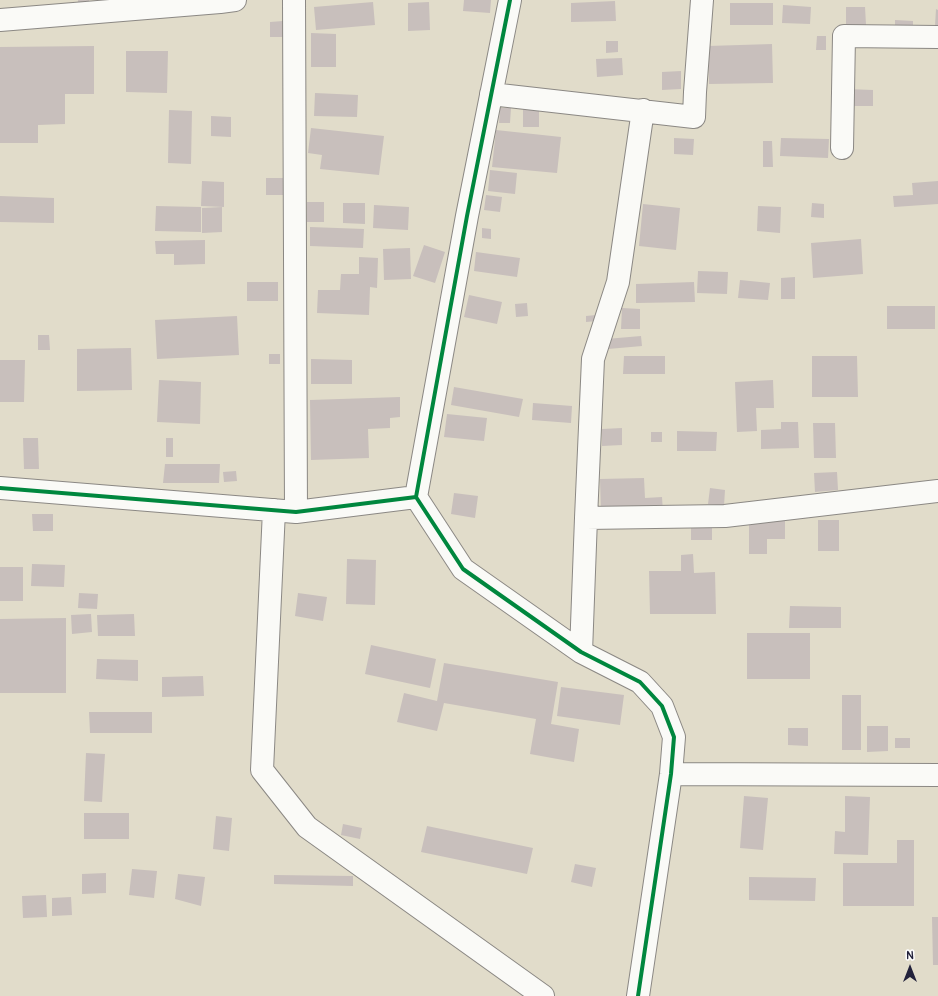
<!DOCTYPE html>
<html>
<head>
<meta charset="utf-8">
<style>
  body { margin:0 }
  #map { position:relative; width:938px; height:996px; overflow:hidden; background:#e1dcca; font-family:Pangolin,sans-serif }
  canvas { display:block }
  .north { position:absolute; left:890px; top:948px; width:40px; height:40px; -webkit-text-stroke:3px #fff; paint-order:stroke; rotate:0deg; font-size:11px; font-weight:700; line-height:16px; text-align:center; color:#22223b }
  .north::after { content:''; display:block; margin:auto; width:14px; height:18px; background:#22223b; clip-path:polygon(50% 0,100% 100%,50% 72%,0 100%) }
</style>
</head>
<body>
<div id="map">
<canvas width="938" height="996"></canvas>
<div class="north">N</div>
</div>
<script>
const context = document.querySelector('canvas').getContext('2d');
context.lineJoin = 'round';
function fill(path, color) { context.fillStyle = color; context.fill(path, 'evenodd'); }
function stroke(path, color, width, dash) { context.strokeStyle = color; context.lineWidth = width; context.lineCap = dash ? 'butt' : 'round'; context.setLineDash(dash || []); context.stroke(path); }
fill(new Path2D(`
  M 78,0 L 89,0 L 89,5 L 78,4 Z
  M 464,0 L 491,0 L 490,13 L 463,11 Z
  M 615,1 L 616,21 L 571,22 L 571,3 Z
  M 373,2 L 375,25 L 316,30 L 314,7 Z
  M 429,2 L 430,30 L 408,31 L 408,3 Z
  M 730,3 L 773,3 L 773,25 L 730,25 Z
  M 783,5 L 811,7 L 810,24 L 782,23 Z
  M 846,7 L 865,7 L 866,25 L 846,25 Z
  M 936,9 L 938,10 L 938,26 L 935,26 Z
  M 895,20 L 913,21 L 913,26 L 895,26 Z
  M 283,21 L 283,37 L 270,37 L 270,22 Z
  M 311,33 L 336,34 L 336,67 L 311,67 Z
  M 817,36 L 826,36 L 826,50 L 816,50 Z
  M 606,41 L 618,41 L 618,52 L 606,53 Z
  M 772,44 L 773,83 L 709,84 L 708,46 Z
  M 94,46 L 94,94 L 65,94 L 65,124 L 38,125 L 38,143 L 0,143 L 0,47 Z
  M 126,51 L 168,51 L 167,93 L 126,92 Z
  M 622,58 L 623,75 L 597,77 L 596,59 Z
  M 681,71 L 681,89 L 662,90 L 662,72 Z
  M 847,89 L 873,90 L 873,106 L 847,106 Z
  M 315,93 L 358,95 L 357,117 L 314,116 Z
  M 500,108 L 511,108 L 510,123 L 499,123 Z
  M 523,108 L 539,108 L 539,127 L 523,127 Z
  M 169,110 L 192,111 L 191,164 L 168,163 Z
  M 211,116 L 231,117 L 231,137 L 211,136 Z
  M 311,128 L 384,136 L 379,175 L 320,169 L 322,155 L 308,153 Z
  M 496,130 L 561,137 L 557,173 L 492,167 Z
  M 674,138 L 694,139 L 693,155 L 674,154 Z
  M 781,138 L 829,139 L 828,158 L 780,156 Z
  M 763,141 L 772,141 L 773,167 L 763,167 Z
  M 490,170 L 517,173 L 515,194 L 488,191 Z
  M 266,178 L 285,178 L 284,195 L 266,195 Z
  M 202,181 L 224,182 L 224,207 L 201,206 Z
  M 938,181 L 938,204 L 894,207 L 893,196 L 913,195 L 912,183 Z
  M 486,195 L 502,197 L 500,212 L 484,210 Z
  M 0,196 L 54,198 L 54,223 L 0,222 Z
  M 307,202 L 324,202 L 324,222 L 307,222 Z
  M 343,203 L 365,203 L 365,224 L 343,223 Z
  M 812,203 L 824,204 L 824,218 L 811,217 Z
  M 643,204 L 680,208 L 676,250 L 639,246 Z
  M 374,205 L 409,207 L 408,230 L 373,228 Z
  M 156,206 L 201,207 L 201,232 L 155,231 Z
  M 758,206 L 781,207 L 780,233 L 757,231 Z
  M 222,207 L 222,232 L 202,233 L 202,208 Z
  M 310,227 L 364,229 L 363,248 L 310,246 Z
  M 482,228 L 491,229 L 491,239 L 482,238 Z
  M 861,239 L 863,274 L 813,278 L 811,243 Z
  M 205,240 L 205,264 L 174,265 L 174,254 L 156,254 L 155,241 Z
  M 424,245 L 445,252 L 435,283 L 413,276 Z
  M 410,248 L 411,279 L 384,280 L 383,249 Z
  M 476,252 L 520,258 L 517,277 L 474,271 Z
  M 359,257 L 378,258 L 377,288 L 370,287 L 369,315 L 317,313 L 318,290 L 340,290 L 341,274 L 359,274 Z
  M 698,271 L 728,272 L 727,294 L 697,293 Z
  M 795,277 L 795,299 L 781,299 L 781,278 Z
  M 740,280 L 770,283 L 768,300 L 738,298 Z
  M 247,282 L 278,282 L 278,301 L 247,301 Z
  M 694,282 L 695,302 L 636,303 L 636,284 Z
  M 469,295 L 502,302 L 497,324 L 464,317 Z
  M 527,303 L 528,316 L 516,317 L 515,304 Z
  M 887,306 L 935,306 L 935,329 L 887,329 Z
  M 622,308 L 640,309 L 640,329 L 621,329 Z
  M 596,315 L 597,321 L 586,322 L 586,316 Z
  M 237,316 L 239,355 L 157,359 L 155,320 Z
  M 38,335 L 49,335 L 50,350 L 38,350 Z
  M 641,336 L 642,346 L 608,349 L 606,339 Z
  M 131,348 L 132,390 L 77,391 L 77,349 Z
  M 269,354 L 280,354 L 280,364 L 269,364 Z
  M 624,356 L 665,356 L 665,374 L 623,374 Z
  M 812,356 L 857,356 L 858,397 L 812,397 Z
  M 311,359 L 352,360 L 352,384 L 311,384 Z
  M 0,360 L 25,360 L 24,402 L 0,402 Z
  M 159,380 L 201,382 L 200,424 L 157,422 Z
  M 773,380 L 774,408 L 756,408 L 757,431 L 737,432 L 735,382 Z
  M 454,387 L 523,399 L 519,417 L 451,405 Z
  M 400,397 L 400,417 L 390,418 L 390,428 L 368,429 L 369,458 L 311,460 L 310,400 Z
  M 533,403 L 572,406 L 571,423 L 532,420 Z
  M 447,414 L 487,418 L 484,441 L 444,437 Z
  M 781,422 L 798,422 L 799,448 L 761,449 L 761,430 L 781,429 Z
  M 813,423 L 835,423 L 836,458 L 814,458 Z
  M 622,428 L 622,445 L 602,446 L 602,429 Z
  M 677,431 L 717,432 L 716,451 L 677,451 Z
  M 651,432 L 662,432 L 662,442 L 651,442 Z
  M 23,438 L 38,438 L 39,469 L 24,469 Z
  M 166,438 L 173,438 L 173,457 L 166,457 Z
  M 165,464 L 220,464 L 219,483 L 163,483 Z
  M 236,471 L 237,481 L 224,482 L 223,472 Z
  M 837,472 L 838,490 L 815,492 L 814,473 Z
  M 644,478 L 645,498 L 662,497 L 663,512 L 601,514 L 600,479 Z
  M 710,488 L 725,490 L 724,506 L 708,504 Z
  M 454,493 L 478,496 L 475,518 L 451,514 Z
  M 32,514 L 53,514 L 53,531 L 33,531 Z
  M 818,520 L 839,520 L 839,551 L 818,551 Z
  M 749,521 L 785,521 L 785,539 L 767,539 L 767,554 L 749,554 Z
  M 712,522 L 712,540 L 691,540 L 691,523 Z
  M 693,554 L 694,573 L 715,572 L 716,614 L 650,614 L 649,571 L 681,571 L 681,555 Z
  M 347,559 L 376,560 L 375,605 L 346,604 Z
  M 32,564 L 65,565 L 64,587 L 31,586 Z
  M 0,567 L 23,567 L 23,601 L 0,601 Z
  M 79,593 L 98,594 L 97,609 L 78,608 Z
  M 298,593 L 327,597 L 323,621 L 295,616 Z
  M 790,606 L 841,607 L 841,628 L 789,628 Z
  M 91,614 L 92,632 L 72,634 L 71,615 Z
  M 134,614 L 135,636 L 98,636 L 97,615 Z
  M 66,618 L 66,693 L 0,693 L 0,619 Z
  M 747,633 L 810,633 L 810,679 L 747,679 Z
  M 371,645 L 436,659 L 430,688 L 365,674 Z
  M 97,659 L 138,660 L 138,681 L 96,679 Z
  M 444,663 L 558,682 L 551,724 L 579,729 L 574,762 L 530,754 L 536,719 L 444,703 L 437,731 L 397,722 L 404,693 L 437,701 Z
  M 203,676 L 204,696 L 162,697 L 162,677 Z
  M 561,687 L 624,695 L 620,725 L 557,716 Z
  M 842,695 L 861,695 L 861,750 L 842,750 Z
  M 89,712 L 152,712 L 152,733 L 90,733 Z
  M 867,726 L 888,726 L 888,751 L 867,752 Z
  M 788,728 L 808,728 L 808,746 L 788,745 Z
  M 895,738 L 910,738 L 910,748 L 895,748 Z
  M 86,753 L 105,754 L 102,802 L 84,801 Z
  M 744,796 L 768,798 L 763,850 L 740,848 Z
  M 845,796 L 870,797 L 868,855 L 834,854 L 835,831 L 845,832 Z
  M 84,813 L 129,813 L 129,839 L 84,839 Z
  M 216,816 L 232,818 L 229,851 L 213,849 Z
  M 343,824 L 362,828 L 360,839 L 341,835 Z
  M 427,826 L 533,848 L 527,874 L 421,852 Z
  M 897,840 L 914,840 L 914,906 L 843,906 L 843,863 L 897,863 Z
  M 575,864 L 596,868 L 592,887 L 571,882 Z
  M 132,869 L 157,871 L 154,898 L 129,895 Z
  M 106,873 L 106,893 L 82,894 L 82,874 Z
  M 178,874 L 205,877 L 201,906 L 175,899 Z
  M 274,875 L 353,876 L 353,886 L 274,884 Z
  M 749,877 L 816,878 L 815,901 L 749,900 Z
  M 46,895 L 47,917 L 23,918 L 22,896 Z
  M 71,897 L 72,915 L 52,916 L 52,898 Z
  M 932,917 L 938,917 L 938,965 L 933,965 Z`), '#c8bfbc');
const street = new Path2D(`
  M 294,0 L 296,512
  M 0,20 L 220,2 L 235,0
  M 491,94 L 694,117 L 695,92 L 702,0
  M 842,148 L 844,36 L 938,37
  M 0,488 L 296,512 L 416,497 L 467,216 L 510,0
  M 416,497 L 463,569 L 581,652 L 640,682 L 662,706 L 674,737 L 671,774 L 638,996
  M 274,510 L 262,770 L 307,827 L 543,996
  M 586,518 L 725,516 L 938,491
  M 581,652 L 586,518 L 593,359 L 618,282 L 643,110
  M 671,774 L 938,775`);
stroke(street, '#8b8884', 24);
stroke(street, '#fafaf7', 22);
stroke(new Path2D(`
  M 0,488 L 296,512 L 416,497 L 467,216 L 510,0
  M 416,497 L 463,569 L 581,652 L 640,682 L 662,706 L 674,737 L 671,774 L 638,996`), '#00873e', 4);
</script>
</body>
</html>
